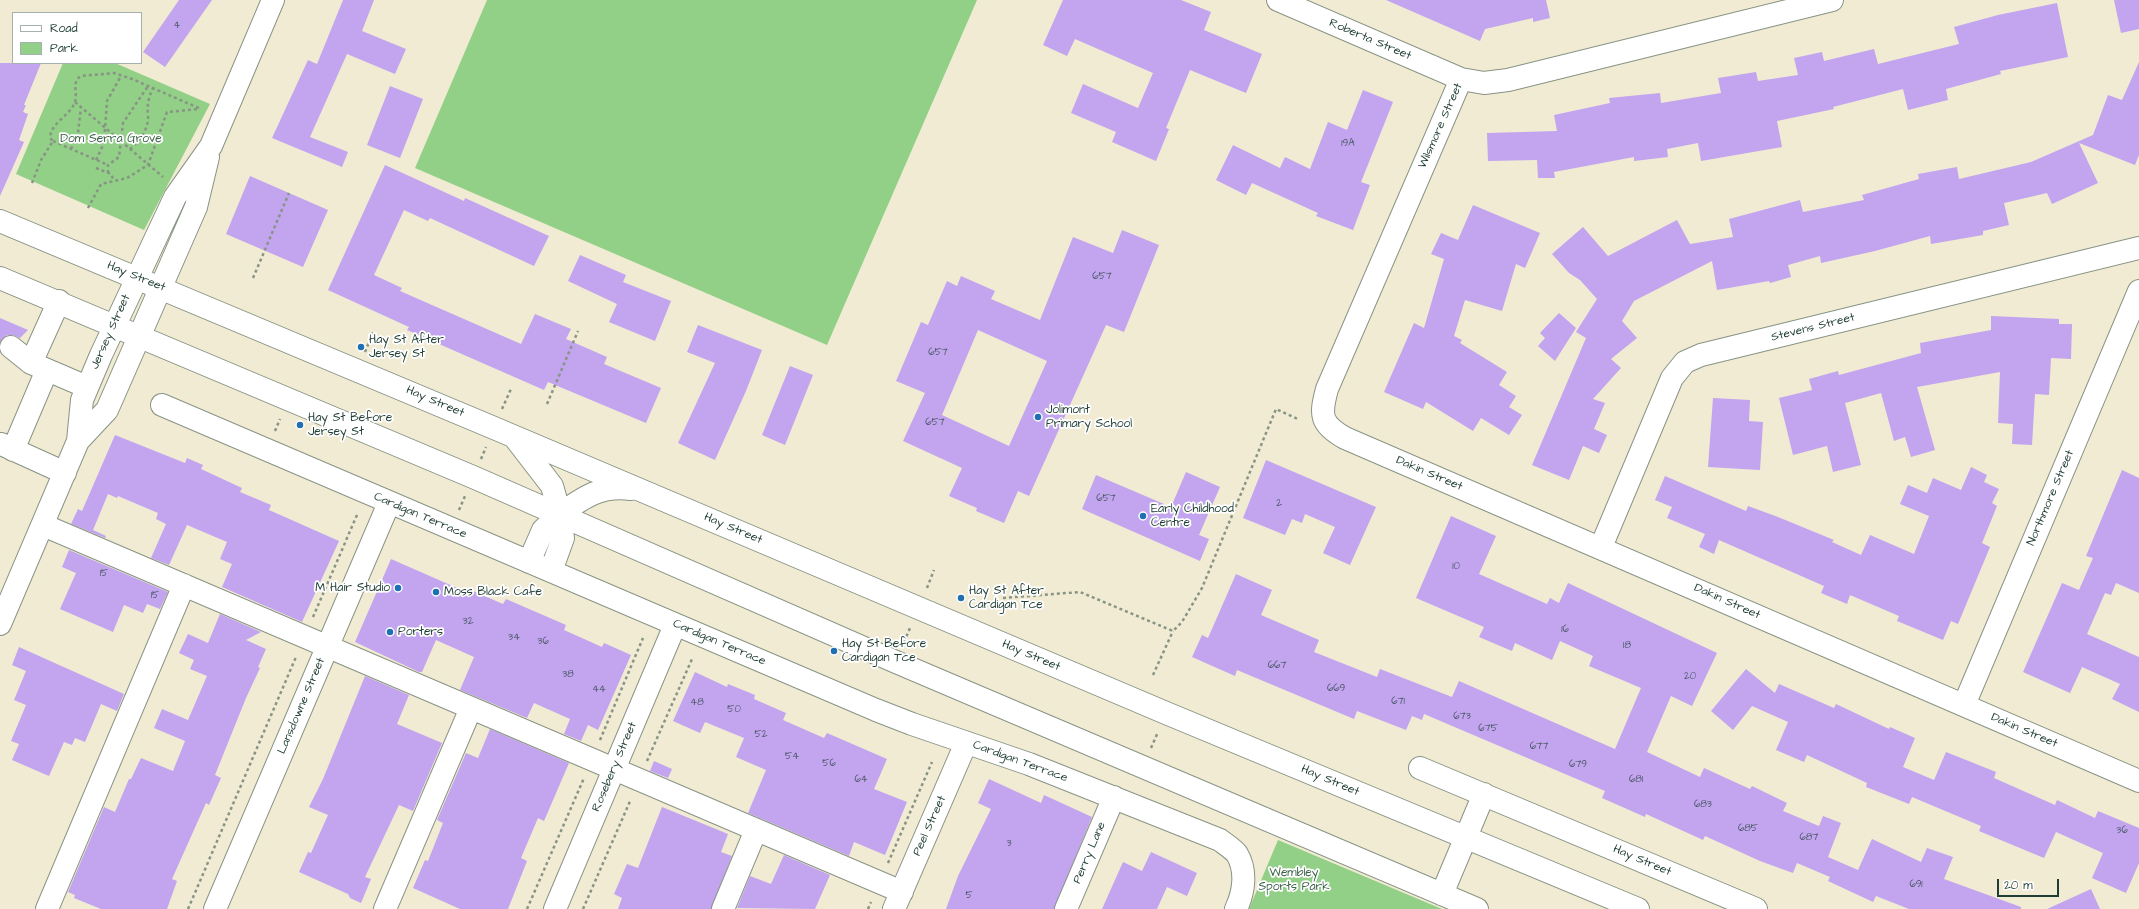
<!DOCTYPE html>
<html>
<head>
<meta charset="utf-8">
<style>
  body { margin:0 }
  #map { position:relative; width:2139px; height:909px; overflow:hidden; background:#f1ebd4; font-family:"Architects Daughter",sans-serif }
  canvas { display:block }
  .legend { position:absolute; left:12px; top:12px; width:130px; height:52px; box-sizing:border-box; background:#fff; border:1px solid #a5b1ae; margin:0; padding:5px 7px; list-style:none; font-size:12px; color:#1f3d34 }
  .legend li { display:flex; align-items:center; gap:8px; height:20px }
  .legend b { width:20px; border:1px solid #a5b1ae }
  .scale { position:absolute; left:1997px; top:879px; width:62px; height:18px; box-sizing:border-box; border:2px solid #1f3d34; border-top:0; padding-left:5px; font-size:12px; line-height:14px; white-space:nowrap; color:#1f3d34; -webkit-text-stroke:3px #fff; paint-order:stroke }
</style>
</head>
<body>
<div id="map">
<canvas width="2139" height="909"></canvas>
<ul class="legend">
<li><b style="height:5px;background:#fff"></b>Road</li>
<li><b style="height:11px;background:#91d086"></b>Park</li>
</ul>
<div class="scale">20 m</div>
</div>
<script>
const context = document.querySelector('canvas').getContext('2d');
context.lineJoin = 'round';
function fill(path, color) { context.fillStyle = color; context.fill(path, 'evenodd'); }
function stroke(path, color, width, dash) { context.strokeStyle = color; context.lineWidth = width; context.lineCap = dash ? 'butt' : 'round'; context.setLineDash(dash || []); context.stroke(path); }
function label(font, color, halo, rows, align = 'center') {
  context.font = font + ' "Architects Daughter",sans-serif'; context.lineWidth = 3.5; context.setLineDash([]); context.textBaseline = 'middle'; context.strokeStyle = halo; context.fillStyle = color; for (const [text, x, y, turn = 0] of rows) {
    context.save(); context.translate(x, y); context.rotate((+turn || 0) * Math.PI / 180); context.textAlign = isNaN(turn) ? turn : align; if (halo) context.strokeText(text, 0, 0); context.fillText(text, 0, 0); context.restore();
  }
}
fill(new Path2D(`
  M 487,0 L 977,0 L 827,345 L 415,168 Z
  M 63,63 L 115,63 L 210,104 L 144,230 L 16,174 Z
  M 1278,840 L 1442,909 L 1249,909 Z`), '#91d086');
fill(new Path2D(`
  M 179,0 L 212,0 L 165,67 L 143,52 Z
  M 343,0 L 374,0 L 362,31 L 406,49 L 395,74 L 347,54 L 310,137 L 348,152 L 342,167 L 272,138 L 308,60 L 317,64 Z
  M 1063,0 L 1181,0 L 1211,12 L 1204,30 L 1262,54 L 1246,93 L 1190,70 L 1166,128 L 1169,129 L 1156,161 L 1112,142 L 1116,132 L 1071,113 L 1083,84 L 1138,108 L 1153,73 L 1075,39 L 1067,56 L 1043,45 Z
  M 1386,0 L 1546,0 L 1550,18 L 1533,22 L 1533,18 L 1485,29 L 1480,41 Z
  M 2114,0 L 2139,0 L 2139,29 L 2121,33 Z
  M 2057,3 L 2068,57 L 2000,71 L 2001,74 L 1946,89 L 1948,100 L 1908,110 L 1903,89 L 1833,107 L 1834,109 L 1777,121 L 1782,147 L 1701,161 L 1698,143 L 1667,149 L 1668,157 L 1634,161 L 1634,157 L 1554,172 L 1555,178 L 1538,178 L 1537,160 L 1488,161 L 1487,133 L 1557,131 L 1554,115 L 1610,103 L 1609,98 L 1660,93 L 1661,103 L 1721,93 L 1718,78 L 1756,72 L 1758,81 L 1798,75 L 1794,58 L 1822,52 L 1824,61 L 1874,49 L 1878,64 L 1959,44 L 1954,27 L 1998,15 Z
  M 2139,62 L 2139,155 L 2135,165 L 2079,143 L 2098,183 L 2052,204 L 2047,193 L 2004,203 L 2009,225 L 1983,231 L 1983,235 L 1931,244 L 1930,236 L 1875,251 L 1821,263 L 1820,256 L 1788,265 L 1791,277 L 1770,283 L 1769,281 L 1717,290 L 1712,261 L 1634,301 L 1622,321 L 1637,338 L 1611,359 L 1621,368 L 1593,399 L 1605,403 L 1594,429 L 1607,435 L 1599,453 L 1583,446 L 1569,480 L 1532,465 L 1586,338 L 1576,332 L 1597,299 L 1580,280 L 1569,273 L 1552,254 L 1583,227 L 1608,256 L 1677,220 L 1690,244 L 1733,237 L 1729,219 L 1800,200 L 1803,212 L 1864,200 L 1862,195 L 1919,179 L 1918,174 L 1957,167 L 1959,179 L 2031,162 L 2093,135 L 2108,95 L 2122,100 Z
  M 0,63 L 41,63 L 24,105 L 26,105 L 23,112 L 28,114 L 19,140 L 24,142 L 0,196 Z
  M 390,86 L 423,99 L 400,158 L 367,145 Z
  M 1363,90 L 1393,102 L 1361,182 L 1370,185 L 1353,230 L 1316,216 L 1318,213 L 1252,183 L 1246,195 L 1216,180 L 1233,145 L 1280,168 L 1285,157 L 1310,169 L 1328,122 L 1347,130 Z
  M 385,165 L 464,201 L 465,198 L 549,236 L 534,266 L 430,218 L 428,221 L 404,210 L 374,275 L 402,288 L 400,291 L 521,344 L 535,314 L 571,329 L 566,339 L 607,357 L 604,364 L 661,388 L 646,423 L 548,382 L 544,390 L 407,330 L 409,327 L 328,290 Z
  M 250,176 L 328,210 L 303,267 L 226,234 Z
  M 1473,205 L 1540,233 L 1525,268 L 1516,264 L 1502,311 L 1465,300 L 1454,336 L 1462,340 L 1460,343 L 1507,372 L 1499,385 L 1516,396 L 1509,407 L 1522,415 L 1509,435 L 1481,418 L 1473,431 L 1426,402 L 1423,409 L 1384,392 L 1414,323 L 1424,328 L 1444,259 L 1431,254 L 1441,233 L 1458,240 Z
  M 1122,230 L 1159,245 L 1124,332 L 1106,325 L 1029,496 L 1018,491 L 1004,523 L 976,511 L 977,508 L 949,496 L 962,468 L 903,441 L 925,393 L 896,381 L 921,322 L 928,325 L 947,281 L 957,286 L 961,276 L 995,291 L 991,299 L 1040,320 L 1073,237 L 1113,253 ZM 978,330 L 1047,361 L 1009,446 L 942,415 Z
  M 580,255 L 626,275 L 623,282 L 671,301 L 655,341 L 609,322 L 617,304 L 568,281 Z
  M 1559,313 L 1576,328 L 1555,361 L 1538,346 L 1545,338 L 1540,333 Z
  M 1991,316 L 2059,319 L 2059,324 L 2072,324 L 2071,359 L 2051,358 L 2049,395 L 2035,394 L 2032,445 L 2012,444 L 2013,424 L 1998,423 L 2000,372 L 1917,387 L 1935,450 L 1911,457 L 1905,437 L 1894,441 L 1881,393 L 1845,403 L 1861,465 L 1833,472 L 1827,446 L 1793,455 L 1779,398 L 1812,390 L 1809,379 L 1838,371 L 1839,375 L 1921,353 L 1920,343 L 1991,330 Z
  M 0,318 L 28,330 L 20,338 L 13,335 L 7,335 L 0,342 Z
  M 698,325 L 762,350 L 746,391 L 715,460 L 678,443 L 715,363 L 687,352 Z
  M 790,366 L 813,375 L 785,445 L 762,435 Z
  M 1713,398 L 1750,400 L 1749,421 L 1763,422 L 1760,470 L 1708,467 Z
  M 115,435 L 185,463 L 187,458 L 203,465 L 201,469 L 242,488 L 240,492 L 271,505 L 269,510 L 339,541 L 302,622 L 222,587 L 232,564 L 220,559 L 227,542 L 187,525 L 169,565 L 151,558 L 166,524 L 156,519 L 158,513 L 118,496 L 117,498 L 108,494 L 93,530 L 106,536 L 105,538 L 71,524 L 78,509 L 82,511 Z
  M 1266,460 L 1376,507 L 1350,565 L 1323,553 L 1335,527 L 1305,514 L 1302,523 L 1292,519 L 1285,535 L 1243,518 Z
  M 1971,467 L 1987,475 L 1984,482 L 1999,489 L 1992,503 L 1997,506 L 1982,543 L 1990,547 L 1958,624 L 1951,621 L 1943,640 L 1897,621 L 1899,616 L 1850,595 L 1847,604 L 1821,593 L 1824,586 L 1719,540 L 1714,554 L 1699,547 L 1705,534 L 1667,518 L 1672,507 L 1655,500 L 1665,476 L 1746,511 L 1748,506 L 1778,517 L 1834,540 L 1832,542 L 1861,555 L 1870,535 L 1914,554 L 1929,516 L 1900,504 L 1908,485 L 1927,493 L 1933,478 L 1961,490 Z
  M 2122,470 L 2139,478 L 2139,593 L 2116,583 L 2111,595 L 2105,593 L 2087,634 L 2139,657 L 2139,712 L 2112,699 L 2120,684 L 2082,667 L 2070,693 L 2023,672 L 2062,583 L 2079,590 L 2093,558 L 2086,556 Z
  M 1186,472 L 1220,487 L 1199,535 L 1209,539 L 1200,561 L 1082,509 L 1096,475 L 1171,507 Z
  M 1451,516 L 1496,536 L 1479,574 L 1547,604 L 1550,598 L 1559,603 L 1568,583 L 1717,653 L 1692,706 L 1671,696 L 1647,752 L 1700,777 L 1704,768 L 1750,789 L 1752,786 L 1787,803 L 1783,811 L 1819,826 L 1823,816 L 1841,823 L 1828,857 L 1858,870 L 1872,839 L 1921,862 L 1927,848 L 1953,857 L 1944,879 L 2021,907 L 2021,909 L 1909,909 L 1876,896 L 1873,902 L 1828,881 L 1830,877 L 1797,863 L 1793,873 L 1760,861 L 1705,836 L 1703,840 L 1646,814 L 1645,817 L 1602,798 L 1605,791 L 1424,714 L 1422,720 L 1412,716 L 1406,730 L 1357,711 L 1354,719 L 1237,670 L 1235,676 L 1192,657 L 1202,635 L 1208,638 L 1236,574 L 1272,590 L 1261,615 L 1319,640 L 1314,652 L 1377,677 L 1380,669 L 1452,697 L 1459,681 L 1615,749 L 1641,688 L 1589,666 L 1593,656 L 1560,641 L 1552,660 L 1515,643 L 1512,651 L 1479,637 L 1484,627 L 1416,598 Z
  M 69,550 L 168,592 L 160,609 L 147,604 L 143,613 L 124,605 L 113,632 L 60,609 L 76,573 L 62,567 Z
  M 391,559 L 464,591 L 466,588 L 503,604 L 506,599 L 566,625 L 564,630 L 602,647 L 604,643 L 631,655 L 598,730 L 588,725 L 581,741 L 564,734 L 570,719 L 534,703 L 527,718 L 460,690 L 474,657 L 436,640 L 422,672 L 419,672 L 355,642 Z
  M 220,614 L 261,632 L 246,640 L 266,649 L 258,667 L 260,668 L 246,698 L 215,775 L 221,778 L 209,805 L 206,803 L 172,879 L 177,881 L 167,909 L 101,909 L 74,898 L 75,895 L 68,892 L 104,807 L 115,812 L 129,779 L 131,779 L 141,758 L 173,771 L 185,741 L 154,728 L 162,709 L 188,720 L 207,676 L 190,669 L 194,660 L 179,653 L 188,634 L 208,643 Z
  M 19,647 L 124,694 L 117,711 L 101,704 L 85,742 L 75,738 L 72,745 L 64,742 L 49,776 L 12,760 L 19,744 L 11,741 L 26,705 L 14,700 L 26,671 L 12,665 Z
  M 1746,669 L 1775,693 L 1779,684 L 1834,708 L 1836,704 L 1889,729 L 1890,727 L 1915,738 L 1903,767 L 1934,780 L 1946,752 L 1996,772 L 1994,778 L 2055,805 L 2057,800 L 2095,818 L 2098,811 L 2139,828 L 2139,863 L 2126,893 L 2092,878 L 2103,853 L 2056,832 L 2044,858 L 1979,831 L 1981,826 L 1912,797 L 1909,804 L 1866,787 L 1867,783 L 1807,755 L 1804,762 L 1776,750 L 1788,722 L 1752,706 L 1733,730 L 1711,711 Z
  M 695,672 L 727,687 L 728,684 L 755,695 L 754,699 L 786,713 L 783,720 L 824,738 L 827,733 L 887,759 L 874,789 L 907,802 L 885,855 L 854,842 L 849,856 L 748,813 L 766,770 L 736,757 L 744,738 L 705,722 L 700,733 L 673,721 Z
  M 365,676 L 409,695 L 397,724 L 442,743 L 413,811 L 399,805 L 365,877 L 371,879 L 361,903 L 350,898 L 348,894 L 299,872 L 308,852 L 311,853 L 328,815 L 309,807 L 323,779 Z
  M 490,729 L 569,763 L 544,821 L 538,818 L 521,858 L 527,861 L 508,909 L 460,909 L 413,888 L 425,860 L 428,861 L 443,823 L 437,820 L 466,753 L 478,758 Z
  M 654,761 L 672,769 L 668,778 L 650,771 Z
  M 989,779 L 1041,803 L 1044,795 L 1092,817 L 1054,909 L 946,909 L 958,876 L 991,809 L 978,803 Z
  M 662,807 L 728,834 L 721,852 L 732,856 L 711,909 L 618,909 L 622,898 L 614,894 L 627,864 L 638,868 Z
  M 1151,852 L 1197,873 L 1187,896 L 1167,887 L 1157,909 L 1102,909 L 1123,862 L 1142,871 Z
  M 784,855 L 830,875 L 815,909 L 737,908 L 750,876 L 771,884 Z
  M 2091,889 L 2100,909 L 2047,909 Z`), '#c2a4ef');
const minor = new Path2D(`
  M 1278,0 L 1461,79 L 1484,83 L 1508,80 L 1832,0
  M 1461,79 L 1327,389 C 1320,415 1320,424 1345,438 L 2139,781
  M 11,347 L 31,363 L 87,387
  M 31,363 L 59,301
  M 162,405 L 876,710 L 912,724 L 1029,764 L 1220,840 C 1225,844 1233,849 1237,854 C 1247,871 1244,892 1236,909
  M 78,441 L 107,410 L 196,207 L 208,157
  M 1,444 L 65,473
  M 13,450 L 47,370
  M 43,525 L 902,892
  M 1601,547 L 1672,378 L 1685,362 L 1701,355 L 2139,248
  M 529,562 L 543,530 L 560,514
  M 551,571 L 563,538 L 560,514
  M 0,624 L 78,441 L 82,400 L 101,355 L 175,197 L 211,146 L 273,0
  M 1964,705 L 2139,291
  M 1420,768 L 1756,909
  M 1442,894 L 1484,794
  M 47,909 L 184,585
  M 215,909 L 389,503
  M 385,909 L 471,708
  M 555,909 L 675,625
  M 723,909 L 756,830
  M 894,909 L 966,743
  M 1066,909 L 1114,797`);
const major = new Path2D(`
  M 0,221 L 494,428 L 1166,713 L 1638,909
  M 0,278 L 473,477 L 896,662 L 1477,909
  M 515,438 L 552,486 L 560,514
  M 560,514 C 584,497 601,485 631,489`);
stroke(minor, '#889484', 24);
stroke(major, '#889484', 24);
stroke(new Path2D(`
  M 75,102 L 163,177
  M 53,141 L 108,165
  M 71,149 L 78,133 L 81,107
  M 130,149 C 139,141 149,129 148,116 C 147,105 148,99 153,88
  M 96,160 L 104,143 L 107,101 L 121,76
  M 96,168 L 111,174 L 114,181
  M 108,173 L 108,165 L 119,157 L 123,123 L 148,86
  M 32,183 L 41,160 L 53,141 L 50,138 C 51,122 70,116 75,102 C 78,93 71,82 81,76 L 114,73 L 132,79 L 201,109
  M 88,208 L 101,184 L 127,178 L 148,165 L 167,112 L 200,109
  M 253,278 L 289,193
  M 365,352 L 374,330
  M 547,404 L 578,331
  M 502,409 L 511,389
  M 275,431 L 280,419
  M 481,459 L 486,447
  M 459,510 L 465,496
  M 927,588 L 934,570
  M 1003,598 L 1080,592 L 1173,631 L 1182,622 L 1202,588 L 1276,409 L 1298,419
  M 313,617 L 357,515
  M 904,642 L 910,628
  M 1153,675 L 1173,631
  M 600,740 L 643,638
  M 1151,748 L 1158,732
  M 647,761 L 692,659
  M 888,863 L 932,762
  M 188,909 L 296,657
  M 527,909 L 584,778
  M 583,909 L 631,799
  M 868,909 L 871,902`), '#889484', 2.5, [3, 3]);
stroke(minor, '#fff', 22);
stroke(major, '#fff', 22);
for (const [x, y, r, color] of [
  [361,347,4,"#1f6fb2"],
  [1038,417,4,"#1f6fb2"],
  [300,425,4,"#1f6fb2"],
  [1143,516,4,"#1f6fb2"],
  [398,588,4,"#1f6fb2"],
  [436,592,4,"#1f6fb2"],
  [961,598,4,"#1f6fb2"],
  [390,632,4,"#1f6fb2"],
  [834,651,4,"#1f6fb2"]
]) { const dot = new Path2D(); dot.arc(x, y, r, 0, 2 * Math.PI); context.fillStyle = color; context.fill(dot); stroke(dot, '#fff', 1.5); }
label('10px', '#485763', null, [
  ["4",177,26],
  ["19A",1348,144],
  ["657",1102,277],
  ["657",938,353],
  ["657",935,423],
  ["657",1106,499],
  ["2",1279,504],
  ["10",1456,567],
  ["15",104,574],
  ["15",155,596],
  ["32",468,622],
  ["16",1565,630],
  ["34",514,638],
  ["36",543,642],
  ["18",1627,646],
  ["667",1277,666],
  ["38",568,675],
  ["20",1690,677],
  ["669",1336,689],
  ["44",599,690],
  ["671",1398,702],
  ["48",697,703],
  ["50",734,710],
  ["673",1462,717],
  ["675",1488,729],
  ["52",761,735],
  ["677",1539,747],
  ["54",792,757],
  ["56",829,764],
  ["679",1578,765],
  ["64",861,780],
  ["681",1636,780],
  ["683",1703,805],
  ["685",1748,829],
  ["36",2122,831],
  ["687",1809,838],
  ["3",1009,844],
  ["691",1916,885],
  ["5",969,896]
]);
label('12px', '#1f3d34', '#fff', [
  ["Roberta Street",1370,40,23],
  ["Wilsmore Street",1441,126,-66],
  ["Hay Street",136,277,22],
  ["Stevens Street",1813,328,-14],
  ["Jersey Street",111,332,-66],
  ["Hay Street",435,402,23],
  ["Dakin Street",1429,474,23],
  ["Northmore Street",2051,498,-67],
  ["Cardigan Terrace",420,516,23],
  ["Hay Street",733,529,23],
  ["Dakin Street",1727,602,24],
  ["Cardigan Terrace",719,643,23],
  ["Hay Street",1031,656,23],
  ["Lansdowne Street",302,706,-67],
  ["Dakin Street",2024,731,23],
  ["Cardigan Terrace",1020,762,20],
  ["Rosebery Street",615,767,-67],
  ["Hay Street",1330,781,23],
  ["Peel Street",930,826,-66],
  ["Perry Lane",1090,853,-67],
  ["Hay Street",1642,861,23]
]);
label('12px', '#3c6248', '#fff', [
  ["Dom Serra Grove",111,139],
  ["Wembley",1294,873],
  ["Sports Park",1294,887]
]);
label('12px', '#1f3d34', '#fff', [
  ["Hay St After",369,340],
  ["Jersey St",369,354],
  ["Jolimont",1046,410],
  ["Primary School",1046,424],
  ["Hay St Before",308,418],
  ["Jersey St",308,432],
  ["Early Childhood",1151,509],
  ["Centre",1151,523],
  ["M Hair Studio",390,588,"right"],
  ["Hay St After",969,591],
  ["Cardigan Tce",969,605],
  ["Moss Black Cafe",444,592],
  ["Porters",398,632],
  ["Hay St Before",842,644],
  ["Cardigan Tce",842,658]
], 'left');
</script>
</body>
</html>
